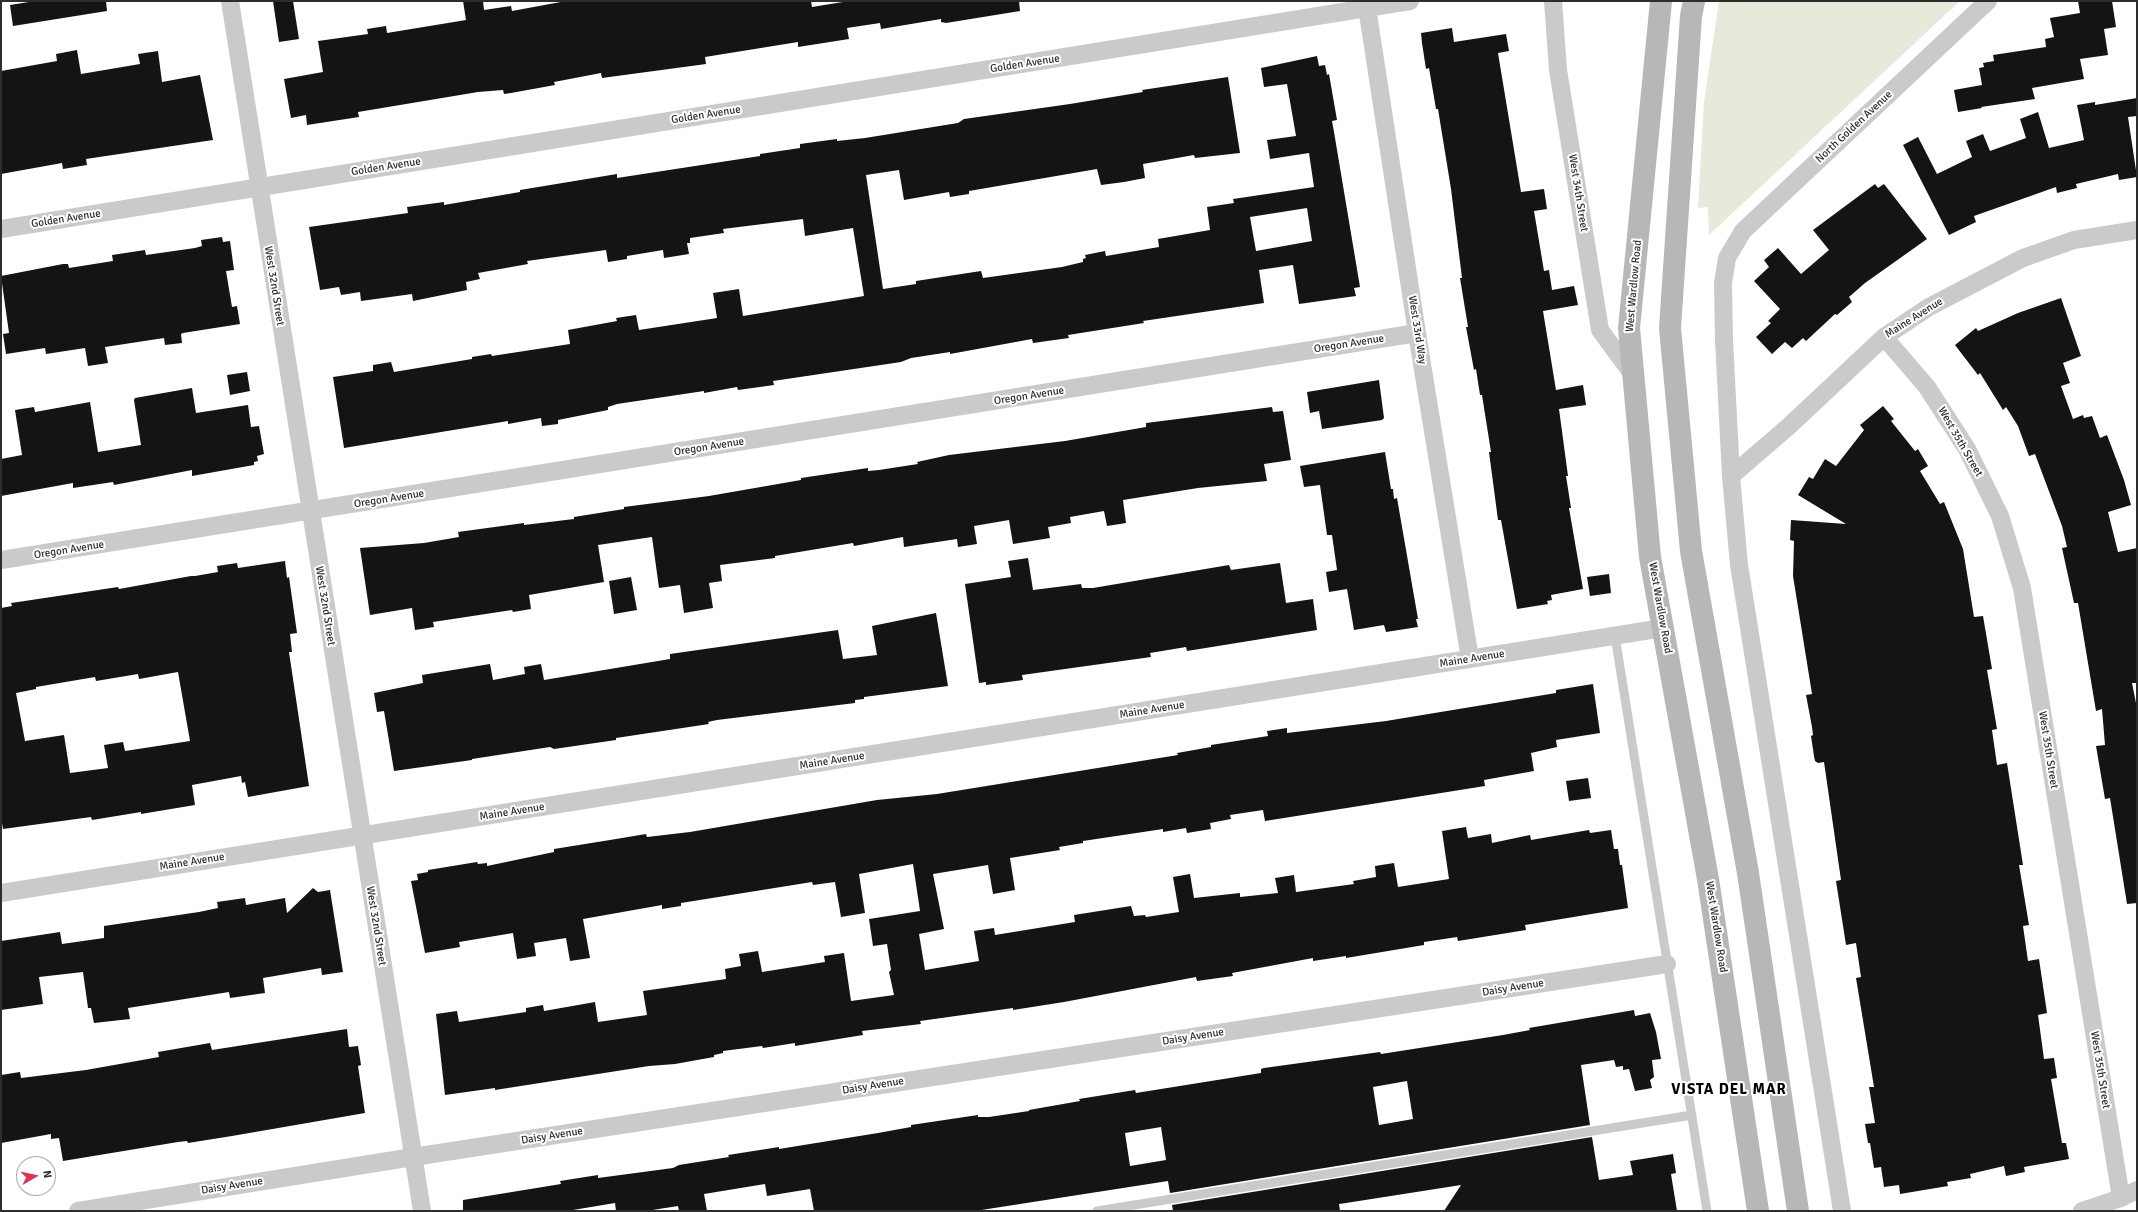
<!DOCTYPE html>
<html>
<head>
<meta charset="utf-8">
<style>
  body { margin:0 }
  #map { position:relative; width:2138px; height:1212px; overflow:hidden; background:#fff; font-family:Signika,sans-serif }
  canvas { display:block }
  .frame { position:absolute; inset:0; border:2px solid #2d2d2d; pointer-events:none }
  .north { position:absolute; left:16px; top:1156px; width:40px; height:40px; box-sizing:border-box; background:#fff; border:1px solid #ababab; border-radius:50%; rotate:81deg; font-size:11px; font-weight:700; line-height:16px; text-align:center; color:#2d2d2d }
  .north::after { content:''; display:block; margin:auto; width:14px; height:18px; background:#de3458; clip-path:polygon(50% 0,100% 100%,50% 72%,0 100%) }
</style>
</head>
<body>
<div id="map">
<canvas width="2138" height="1212"></canvas>
<div class="frame"></div>
<div class="north">N</div>
</div>
<script>
const context = document.querySelector('canvas').getContext('2d');
context.lineJoin = 'round';
function fill(path, color) { context.fillStyle = color; context.fill(path, 'evenodd'); }
function stroke(path, color, width, dash) { context.strokeStyle = color; context.lineWidth = width; context.lineCap = dash ? 'butt' : 'round'; context.setLineDash(dash || []); context.stroke(path); }
function label(font, color, halo, rows, align = 'center') {
  context.font = font + ' Signika,sans-serif'; context.lineWidth = 4; context.setLineDash([]); context.textBaseline = 'middle'; context.strokeStyle = halo; context.fillStyle = color; for (const [text, x, y, turn = 0] of rows) {
    context.save(); context.translate(x, y); context.rotate((+turn || 0) * Math.PI / 180); context.textAlign = isNaN(turn) ? turn : align; if (halo) context.strokeText(text, 0, 0); context.fillText(text, 0, 0); context.restore();
  }
}
fill(new Path2D(`
  M 1719,1 L 1960,1 L 1709,235 L 1708,207 L 1698,208 L 1704,102 Z`), '#e5eada');
fill(new Path2D(`
  M 35,1 L 106,1 L 107,11 L 13,26 L 10,5 Z
  M 273,1 L 293,1 L 299,39 L 279,42 Z
  M 463,1 L 483,1 L 484,10 L 511,6 L 512,11 L 566,1 L 811,1 L 812,7 L 849,1 L 1019,1 L 1020,11 L 946,23 L 941,22 L 941,19 L 881,29 L 880,23 L 847,28 L 849,39 L 798,47 L 798,42 L 705,57 L 706,64 L 602,78 L 601,73 L 554,82 L 555,85 L 511,93 L 504,94 L 503,90 L 478,92 L 358,112 L 359,117 L 307,125 L 306,115 L 291,118 L 284,79 L 323,72 L 318,41 L 368,34 L 367,29 L 386,26 L 387,33 L 466,20 Z
  M 2078,1 L 2112,1 L 2116,27 L 2104,29 L 2108,55 L 2080,59 L 2084,79 L 2032,88 L 2035,99 L 1981,107 L 1982,108 L 1958,112 L 1954,90 L 1982,85 L 1979,68 L 1984,67 L 1983,63 L 1994,61 L 1993,55 L 2046,47 L 2045,39 L 2054,37 L 2050,18 L 2080,13 Z
  M 1452,28 L 1454,42 L 1506,34 L 1509,51 L 1498,53 L 1521,192 L 1544,189 L 1547,209 L 1534,211 L 1544,271 L 1549,270 L 1552,290 L 1574,286 L 1578,305 L 1543,311 L 1556,390 L 1583,385 L 1586,405 L 1559,409 L 1568,476 L 1566,476 L 1571,508 L 1569,508 L 1583,589 L 1551,595 L 1552,600 L 1547,601 L 1548,604 L 1517,609 L 1501,520 L 1498,520 L 1489,452 L 1491,452 L 1482,395 L 1480,395 L 1476,369 L 1474,370 L 1466,327 L 1468,327 L 1460,278 L 1462,278 L 1451,189 L 1438,109 L 1436,109 L 1429,68 L 1426,69 L 1422,43 L 1421,33 Z
  M 77,50 L 81,74 L 140,64 L 138,54 L 158,51 L 162,82 L 200,75 L 213,140 L 86,159 L 87,165 L 63,169 L 62,163 L 1,174 L 1,71 L 57,61 L 56,54 Z
  M 1317,56 L 1319,66 L 1325,65 L 1327,75 L 1329,74 L 1337,120 L 1332,121 L 1334,132 L 1360,287 L 1354,288 L 1356,296 L 1299,304 L 1293,265 L 1259,270 L 1264,303 L 1143,321 L 1144,323 L 1068,335 L 1069,338 L 1033,343 L 1032,339 L 950,354 L 950,352 L 911,358 L 901,362 L 773,381 L 774,385 L 738,390 L 737,387 L 704,393 L 704,391 L 617,404 L 608,407 L 608,410 L 558,420 L 558,424 L 542,426 L 541,418 L 508,424 L 508,421 L 344,448 L 333,377 L 373,371 L 373,365 L 391,362 L 394,372 L 472,359 L 472,357 L 491,354 L 492,356 L 570,344 L 568,330 L 617,321 L 616,318 L 636,315 L 639,330 L 717,318 L 713,293 L 739,289 L 743,316 L 864,296 L 853,228 L 805,236 L 803,219 L 723,229 L 724,233 L 690,238 L 690,243 L 687,243 L 689,254 L 664,258 L 663,250 L 627,256 L 627,259 L 608,262 L 606,250 L 527,261 L 528,264 L 478,273 L 480,279 L 466,282 L 467,290 L 413,301 L 412,294 L 361,301 L 360,292 L 341,295 L 339,287 L 320,290 L 309,227 L 408,213 L 407,207 L 444,202 L 444,205 L 520,192 L 520,190 L 617,174 L 617,178 L 760,156 L 760,154 L 800,148 L 800,144 L 837,139 L 837,141 L 865,138 L 958,123 L 964,119 L 1070,104 L 1143,92 L 1142,90 L 1228,77 L 1240,153 L 1195,158 L 1194,155 L 1143,164 L 1145,178 L 1124,182 L 1101,185 L 1097,169 L 969,191 L 969,194 L 950,197 L 949,192 L 904,200 L 899,170 L 866,175 L 883,289 L 916,284 L 916,281 L 981,271 L 983,278 L 1062,267 L 1083,262 L 1083,259 L 1086,258 L 1085,255 L 1105,251 L 1106,256 L 1159,247 L 1158,239 L 1210,230 L 1207,207 L 1234,203 L 1233,199 L 1314,187 L 1309,153 L 1270,159 L 1267,140 L 1296,136 L 1287,84 L 1264,87 L 1261,68 ZM 1307,208 L 1312,241 L 1256,251 L 1250,217 Z
  M 2137,98 L 2137,116 L 2128,117 L 2137,177 L 2119,180 L 2118,174 L 2076,184 L 2077,188 L 2057,193 L 2056,187 L 1974,216 L 1976,222 L 1949,235 L 1903,145 L 1918,137 L 1937,174 L 1972,157 L 1966,141 L 1983,134 L 1990,151 L 2026,138 L 2020,119 L 2038,112 L 2049,148 L 2084,140 L 2077,105 L 2095,102 L 2095,105 Z
  M 1875,184 L 1878,188 L 1884,184 L 1927,239 L 1865,283 L 1849,297 L 1852,302 L 1837,315 L 1835,314 L 1806,341 L 1803,338 L 1792,348 L 1785,342 L 1772,354 L 1756,337 L 1771,323 L 1768,321 L 1780,309 L 1754,281 L 1769,267 L 1764,260 L 1778,248 L 1801,274 L 1829,250 L 1813,230 Z
  M 222,237 L 223,242 L 230,241 L 234,270 L 226,271 L 232,307 L 237,306 L 240,324 L 183,333 L 181,334 L 182,343 L 165,345 L 164,338 L 105,347 L 108,363 L 88,366 L 85,348 L 46,354 L 45,348 L 6,354 L 3,334 L 9,333 L 1,276 L 63,264 L 68,264 L 69,268 L 113,261 L 112,255 L 145,250 L 146,255 L 195,248 L 202,246 L 201,240 Z
  M 2061,298 L 2081,356 L 2063,363 L 2070,383 L 2061,386 L 2073,419 L 2083,415 L 2084,418 L 2092,416 L 2100,438 L 2107,435 L 2124,480 L 2131,505 L 2108,512 L 2118,552 L 2137,548 L 2137,683 L 2132,683 L 2137,708 L 2137,903 L 2127,904 L 2110,798 L 2105,799 L 2096,746 L 2105,745 L 2102,709 L 2096,711 L 2078,603 L 2074,603 L 2062,548 L 2067,547 L 2062,526 L 2035,454 L 2029,456 L 2018,426 L 2006,407 L 2003,410 L 1980,373 L 1978,375 L 1955,345 L 1976,328 L 1978,331 L 2018,313 Z
  M 247,372 L 250,391 L 230,395 L 227,375 Z
  M 1379,380 L 1384,418 L 1382,420 L 1322,429 L 1319,411 L 1310,413 L 1307,392 Z
  M 192,388 L 196,413 L 248,405 L 251,427 L 259,426 L 264,454 L 257,456 L 258,461 L 254,462 L 254,465 L 192,476 L 192,470 L 114,485 L 113,482 L 73,488 L 73,483 L 1,496 L 1,459 L 22,455 L 15,410 L 34,407 L 35,412 L 90,402 L 98,452 L 141,445 L 134,400 L 135,398 Z
  M 1883,406 L 1894,419 L 1891,421 L 1915,451 L 1918,449 L 1928,466 L 1920,471 L 1940,504 L 1944,502 L 1963,549 L 1974,617 L 1983,616 L 1992,669 L 1987,670 L 1997,729 L 1992,730 L 1997,765 L 2007,763 L 2023,865 L 2019,865 L 2029,925 L 2023,926 L 2028,961 L 2039,959 L 2047,1013 L 2038,1015 L 2044,1059 L 2054,1058 L 2057,1078 L 2051,1079 L 2062,1143 L 2066,1143 L 2069,1159 L 2024,1167 L 2025,1172 L 2006,1176 L 2004,1166 L 1970,1174 L 1971,1178 L 1947,1182 L 1948,1186 L 1900,1194 L 1899,1185 L 1884,1187 L 1881,1167 L 1874,1168 L 1870,1143 L 1868,1143 L 1865,1124 L 1875,1123 L 1869,1087 L 1874,1087 L 1856,978 L 1861,977 L 1856,943 L 1846,945 L 1836,881 L 1841,880 L 1824,762 L 1818,763 L 1815,761 L 1814,756 L 1811,736 L 1813,735 L 1812,727 L 1806,695 L 1812,694 L 1793,576 L 1794,541 L 1790,540 L 1791,520 L 1846,524 L 1798,495 L 1809,477 L 1813,479 L 1825,459 L 1836,466 L 1864,430 L 1860,425 Z
  M 1272,407 L 1273,412 L 1283,411 L 1291,460 L 1264,464 L 1267,481 L 1198,488 L 1123,500 L 1126,523 L 1107,526 L 1104,511 L 1070,517 L 1071,523 L 1048,527 L 1050,538 L 1013,544 L 1009,520 L 974,526 L 977,544 L 958,547 L 957,539 L 904,547 L 903,537 L 854,546 L 853,543 L 775,556 L 775,558 L 720,565 L 722,581 L 709,583 L 713,608 L 684,613 L 680,585 L 659,588 L 652,537 L 598,545 L 604,582 L 529,595 L 531,609 L 513,612 L 512,610 L 433,622 L 434,627 L 415,630 L 412,608 L 370,615 L 360,548 L 424,543 L 459,537 L 458,532 L 524,523 L 524,525 L 574,519 L 574,517 L 624,509 L 624,507 L 709,496 L 801,480 L 801,478 L 868,468 L 868,471 L 879,470 L 918,464 L 917,462 L 949,455 L 1065,441 L 1146,427 L 1146,423 L 1154,422 Z
  M 1385,452 L 1391,489 L 1393,489 L 1394,499 L 1397,498 L 1418,619 L 1416,619 L 1418,627 L 1386,632 L 1384,625 L 1354,630 L 1347,589 L 1329,592 L 1326,572 L 1337,570 L 1332,535 L 1327,535 L 1320,485 L 1304,487 L 1300,466 Z
  M 1028,558 L 1033,590 L 1081,584 L 1082,588 L 1093,588 L 1229,565 L 1231,570 L 1280,563 L 1286,603 L 1313,599 L 1317,630 L 1187,651 L 1186,647 L 1150,653 L 1151,657 L 1022,675 L 1023,680 L 986,685 L 986,682 L 979,683 L 965,584 L 1011,577 L 1008,561 Z
  M 285,561 L 287,578 L 289,577 L 297,633 L 290,634 L 292,652 L 289,652 L 309,786 L 248,797 L 245,782 L 242,783 L 241,776 L 192,785 L 195,805 L 141,814 L 141,812 L 92,820 L 91,817 L 3,829 L 1,817 L 1,608 L 12,606 L 11,603 L 18,602 L 118,587 L 119,589 L 191,576 L 195,576 L 218,572 L 217,566 L 237,563 L 238,568 ZM 178,672 L 190,741 L 125,751 L 123,742 L 104,745 L 108,768 L 70,773 L 64,735 L 25,741 L 16,693 L 36,689 L 36,687 L 95,677 L 96,681 L 138,674 L 139,679 Z
  M 1609,574 L 1611,593 L 1590,596 L 1587,577 Z
  M 631,577 L 637,610 L 614,614 L 609,581 Z
  M 936,613 L 948,686 L 864,697 L 864,699 L 855,700 L 855,703 L 717,720 L 708,722 L 709,724 L 616,738 L 616,740 L 554,749 L 550,747 L 472,759 L 472,760 L 394,771 L 384,711 L 377,712 L 374,693 L 423,683 L 422,675 L 490,664 L 493,680 L 525,674 L 524,667 L 541,664 L 544,680 L 670,659 L 670,654 L 838,630 L 843,659 L 877,655 L 872,626 Z
  M 1593,684 L 1600,733 L 1556,740 L 1557,747 L 1531,753 L 1534,771 L 1484,780 L 1485,786 L 1265,821 L 1263,810 L 1230,815 L 1231,819 L 1210,823 L 1211,829 L 1187,833 L 1186,828 L 1163,832 L 1163,829 L 1083,841 L 1083,843 L 1059,847 L 1060,850 L 1010,858 L 1015,890 L 993,894 L 988,865 L 933,874 L 944,929 L 919,934 L 925,970 L 979,961 L 974,931 L 994,928 L 995,935 L 1075,922 L 1074,915 L 1131,906 L 1134,916 L 1145,915 L 1146,917 L 1179,912 L 1173,877 L 1190,874 L 1194,898 L 1240,893 L 1240,897 L 1278,893 L 1275,878 L 1294,875 L 1296,892 L 1354,884 L 1353,881 L 1376,877 L 1375,866 L 1394,863 L 1398,887 L 1449,879 L 1442,831 L 1466,827 L 1468,838 L 1491,834 L 1492,843 L 1530,835 L 1531,840 L 1589,830 L 1590,833 L 1611,830 L 1614,849 L 1618,849 L 1620,865 L 1622,865 L 1628,908 L 1525,925 L 1526,930 L 1458,941 L 1457,937 L 1424,942 L 1424,945 L 1346,958 L 1346,956 L 1313,961 L 1313,958 L 1232,973 L 1233,976 L 1197,981 L 1196,977 L 1064,1002 L 1013,1010 L 1013,1008 L 920,1021 L 921,1024 L 862,1031 L 863,1035 L 795,1046 L 795,1043 L 763,1048 L 762,1046 L 723,1051 L 723,1053 L 714,1055 L 714,1057 L 675,1064 L 649,1066 L 495,1090 L 495,1088 L 445,1095 L 436,1014 L 457,1011 L 459,1022 L 526,1012 L 526,1008 L 543,1005 L 544,1011 L 595,1002 L 598,1022 L 647,1015 L 643,991 L 726,979 L 725,969 L 741,966 L 739,954 L 758,951 L 762,972 L 825,962 L 824,956 L 844,953 L 851,1001 L 894,995 L 889,972 L 891,970 L 887,944 L 873,946 L 869,919 L 920,911 L 913,864 L 859,874 L 865,913 L 841,917 L 835,882 L 813,885 L 812,882 L 681,903 L 681,906 L 662,909 L 662,905 L 583,919 L 590,958 L 570,961 L 566,938 L 534,943 L 536,956 L 517,959 L 513,933 L 459,942 L 460,947 L 425,953 L 411,881 L 418,880 L 417,874 L 428,872 L 428,870 L 477,862 L 478,864 L 487,863 L 487,866 L 554,852 L 554,849 L 610,840 L 646,834 L 647,837 L 690,832 L 877,800 L 937,794 L 1178,755 L 1177,753 L 1211,747 L 1211,745 L 1268,736 L 1267,731 L 1287,728 L 1287,733 L 1386,721 L 1556,693 L 1556,690 Z
  M 1588,778 L 1591,798 L 1569,801 L 1566,781 Z
  M 313,888 L 318,892 L 330,890 L 343,972 L 322,975 L 321,968 L 263,978 L 265,993 L 230,998 L 229,992 L 128,1008 L 130,1019 L 94,1023 L 91,1008 L 88,1008 L 83,972 L 39,977 L 43,1004 L 1,1010 L 1,941 L 60,932 L 62,944 L 104,938 L 104,926 L 199,912 L 218,908 L 217,902 L 245,898 L 246,905 L 285,898 L 287,913 Z
  M 1634,1010 L 1635,1016 L 1650,1013 L 1656,1032 L 1661,1059 L 1652,1060 L 1654,1077 L 1650,1080 L 1652,1088 L 1635,1091 L 1629,1069 L 1623,1070 L 1623,1066 L 1616,1067 L 1614,1060 L 1581,1065 L 1590,1125 L 1170,1193 L 1168,1181 L 975,1211 L 814,1211 L 810,1189 L 767,1196 L 765,1184 L 704,1194 L 707,1211 L 679,1211 L 678,1206 L 646,1211 L 616,1211 L 615,1203 L 567,1211 L 463,1211 L 463,1200 L 561,1184 L 560,1181 L 598,1175 L 598,1178 L 673,1168 L 679,1165 L 729,1157 L 728,1155 L 779,1147 L 779,1149 L 878,1133 L 911,1127 L 911,1125 L 978,1115 L 978,1117 L 989,1117 L 1029,1111 L 1029,1110 L 1080,1101 L 1079,1099 L 1135,1090 L 1136,1093 L 1261,1073 L 1261,1069 L 1264,1068 L 1380,1052 L 1381,1054 L 1503,1035 L 1530,1030 L 1529,1028 ZM 1407,1081 L 1413,1119 L 1379,1125 L 1373,1087 ZM 1161,1127 L 1166,1160 L 1130,1166 L 1125,1133 Z
  M 347,1029 L 349,1047 L 358,1046 L 361,1065 L 358,1066 L 365,1113 L 232,1136 L 188,1143 L 187,1141 L 178,1142 L 63,1161 L 59,1138 L 51,1139 L 51,1134 L 1,1143 L 1,1075 L 20,1072 L 21,1078 L 86,1070 L 159,1057 L 158,1052 L 210,1043 L 212,1050 Z
  M 1592,1137 L 1599,1180 L 1633,1175 L 1630,1161 L 1673,1154 L 1676,1173 L 1671,1174 L 1677,1211 L 1444,1211 L 1461,1185 L 1346,1203 L 1339,1204 L 1340,1211 L 1173,1211 L 1172,1205 Z`), '#141414');
stroke(new Path2D(`
  M 1615,636 L 1707,1211
  M 1097,1211 L 1692,1115`), '#cacaca', 9);
stroke(new Path2D(`
  M 230,1 L 422,1211
  M 1366,1 L 1417,333 L 1470,659
  M 1553,1 L 1558,70 L 1600,330 L 1633,375
  M 1,229 L 1410,1
  M 1884,337 L 1927,387 L 1967,449 L 2000,516 L 2022,588 L 2121,1198
  M 1731,476 L 1788,427 L 1884,337 L 1929,307 L 2023,258 L 2074,240 L 2137,230
  M 1,560 L 1417,333
  M 1,893 L 1663,628
  M 78,1211 L 413,1157 L 1667,964
  M 1842,1211 L 1739,565 L 1731,476 L 1724,340 L 1723,283 L 1727,258 L 1743,231 L 1988,1
  M 2082,1211 L 2121,1198 L 2137,1190`), '#cacaca', 18);
stroke(new Path2D(`
  M 1661,1 L 1629,328 L 1650,557 L 1708,879 L 1758,1211
  M 1694,1 L 1691,16 L 1670,328 L 1691,551 L 1748,873 L 1798,1211`), '#b7b7b7', 22);
label('11px', '#2d2d2d', '#fff', [
  ["Golden Avenue",1025,64,-9],
  ["Golden Avenue",706,115,-9],
  ["North Golden Avenue",1854,127,-43],
  ["Golden Avenue",386,167,-9],
  ["West 34th Street",1578,193,81],
  ["Golden Avenue",66,219,-9],
  ["West 32nd Street",274,286,81],
  ["West Wardlow Road",1634,286,-85],
  ["Maine Avenue",1914,318,-32],
  ["West 33rd Way",1417,330,81],
  ["Oregon Avenue",1349,344,-9],
  ["Oregon Avenue",1029,396,-9],
  ["West 35th Street",1960,442,60],
  ["Oregon Avenue",709,447,-9],
  ["Oregon Avenue",389,499,-9],
  ["Oregon Avenue",69,550,-9],
  ["West 32nd Street",325,606,81],
  ["West Wardlow Road",1660,608,80],
  ["Maine Avenue",1472,659,-9],
  ["Maine Avenue",1152,710,-9],
  ["West 35th Street",2048,750,81],
  ["Maine Avenue",832,761,-9],
  ["Maine Avenue",512,812,-9],
  ["Maine Avenue",192,862,-9],
  ["West 32nd Street",376,926,81],
  ["West Wardlow Road",1716,927,81],
  ["Daisy Avenue",1513,988,-9],
  ["Daisy Avenue",1193,1037,-9],
  ["West 35th Street",2100,1070,81],
  ["Daisy Avenue",873,1086,-9],
  ["Daisy Avenue",552,1136,-9],
  ["Daisy Avenue",232,1186,-9]
]);
context.letterSpacing = '1px';
label('bold 15px', '#000', '#fff', [
  ["VISTA DEL MAR",1729,1090]
]);
context.letterSpacing = '0px';
</script>
</body>
</html>
